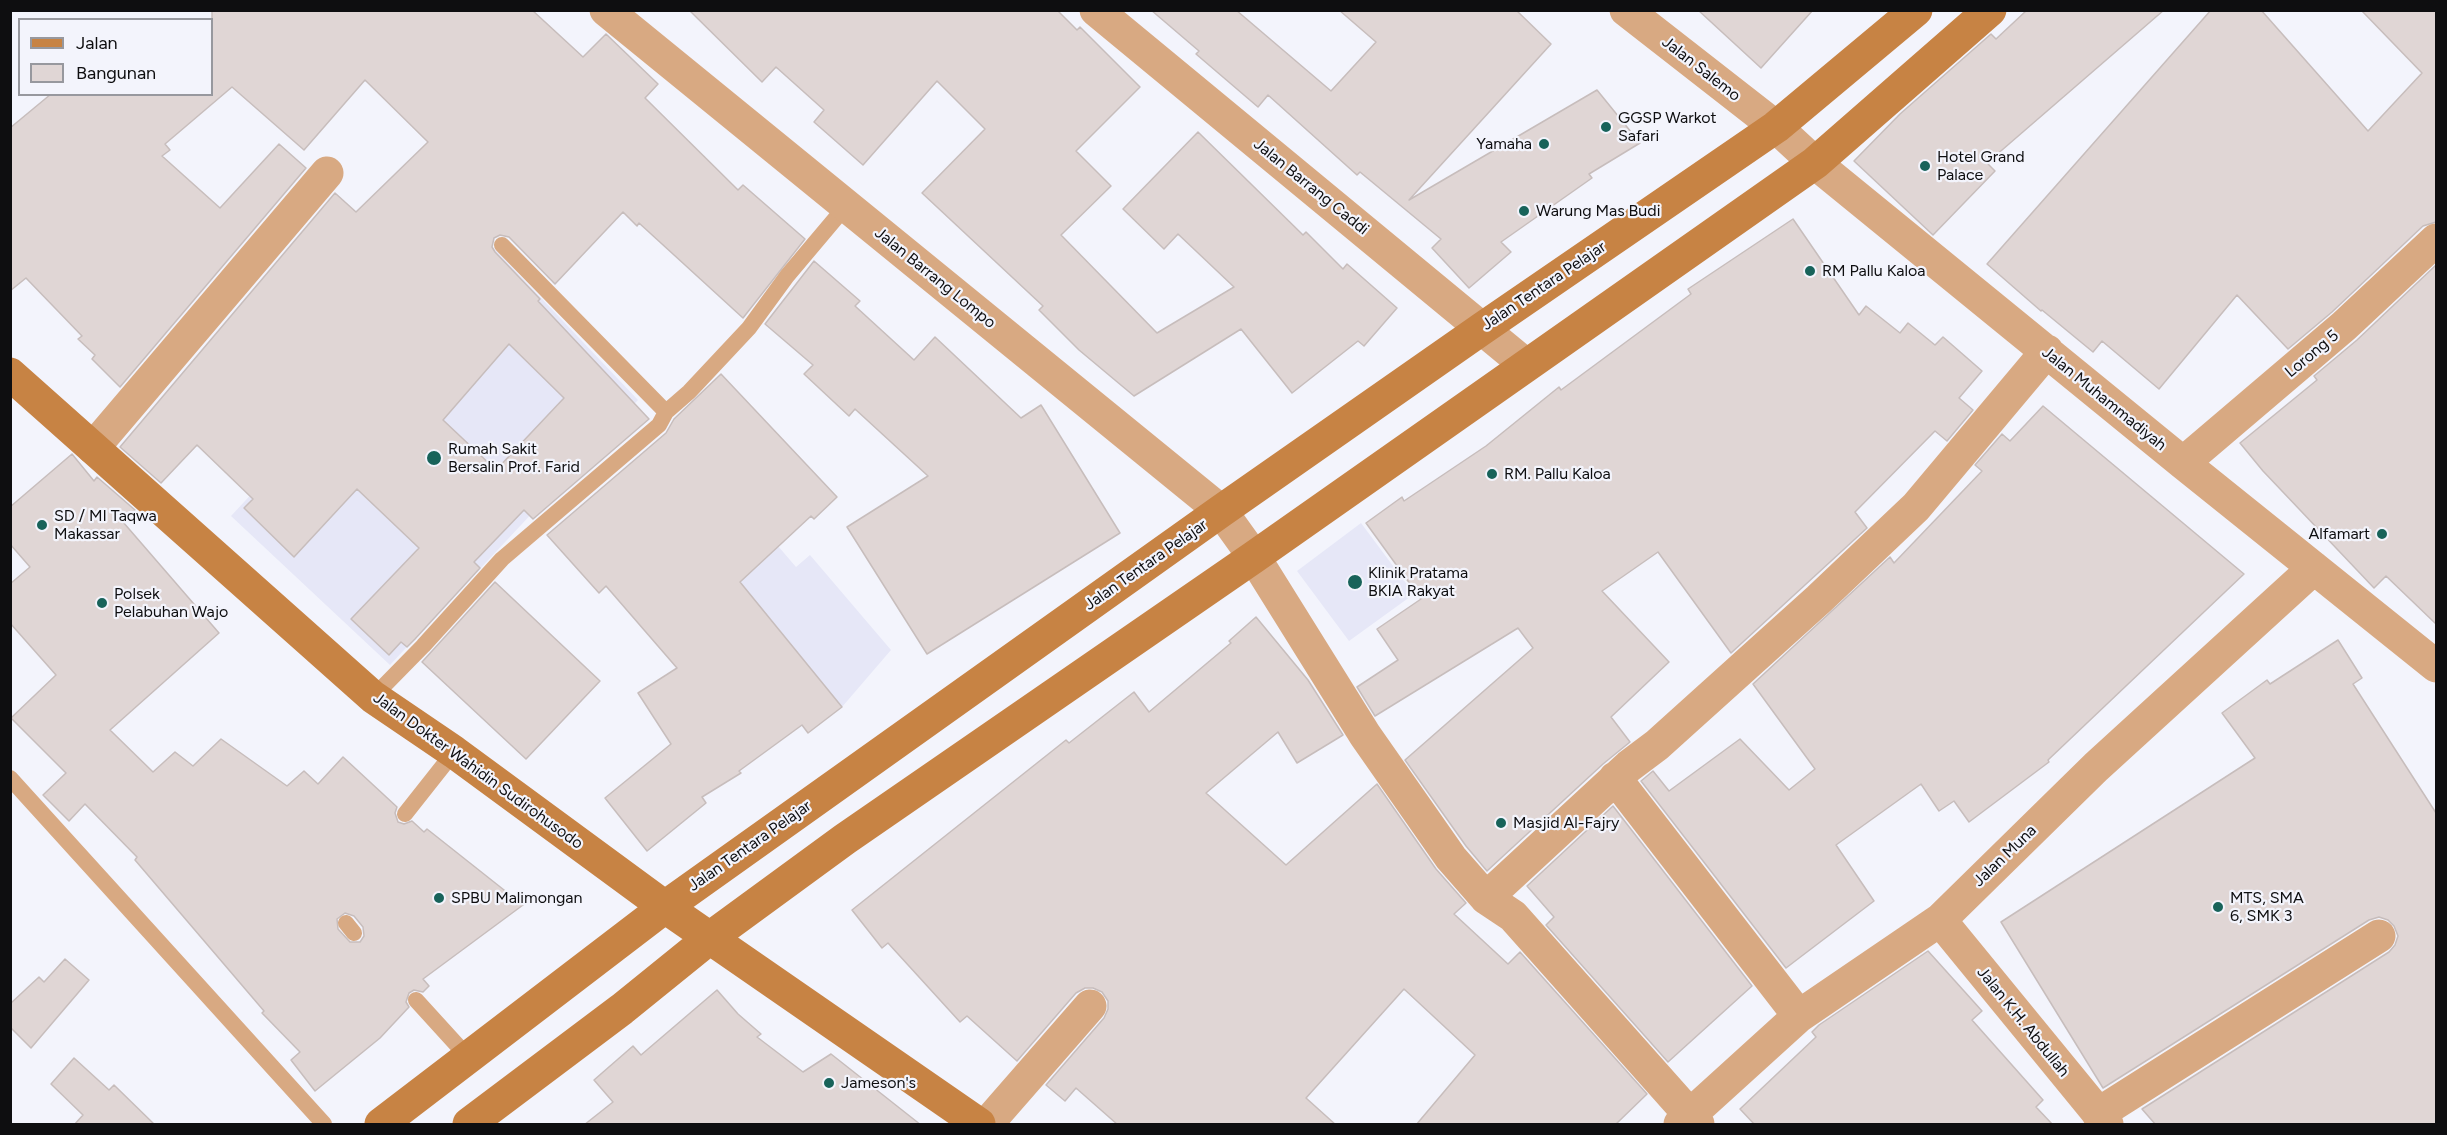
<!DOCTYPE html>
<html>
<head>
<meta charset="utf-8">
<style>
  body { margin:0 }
  #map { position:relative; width:2447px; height:1135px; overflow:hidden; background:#f3f4fc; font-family:Figtree,sans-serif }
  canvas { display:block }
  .frame { position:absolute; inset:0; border:12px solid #0e0e10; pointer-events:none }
  .legend { position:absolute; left:18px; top:18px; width:195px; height:78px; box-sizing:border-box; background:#f3f4fc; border:2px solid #97989e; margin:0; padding:8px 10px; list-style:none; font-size:18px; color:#0e0e10 }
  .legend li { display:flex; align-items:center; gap:12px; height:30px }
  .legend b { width:30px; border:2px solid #97989e }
</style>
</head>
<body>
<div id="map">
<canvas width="2447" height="1135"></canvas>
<div class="frame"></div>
<ul class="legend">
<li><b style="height:8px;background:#c78344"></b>Jalan</li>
<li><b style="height:16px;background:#e0d6d5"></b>Bangunan</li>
</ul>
</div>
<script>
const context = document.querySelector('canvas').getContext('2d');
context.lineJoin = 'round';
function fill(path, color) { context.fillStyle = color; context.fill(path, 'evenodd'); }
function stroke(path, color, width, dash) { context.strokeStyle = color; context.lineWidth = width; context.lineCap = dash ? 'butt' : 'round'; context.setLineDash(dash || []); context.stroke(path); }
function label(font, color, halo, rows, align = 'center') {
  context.font = font + ' Figtree,sans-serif'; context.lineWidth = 4.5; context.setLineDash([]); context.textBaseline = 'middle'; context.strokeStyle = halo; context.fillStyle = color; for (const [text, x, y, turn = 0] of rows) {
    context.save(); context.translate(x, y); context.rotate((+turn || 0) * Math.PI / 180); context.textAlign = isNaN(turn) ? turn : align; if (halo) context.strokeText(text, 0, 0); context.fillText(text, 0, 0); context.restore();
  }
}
fill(new Path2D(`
  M 487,241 L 638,400 L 390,665 L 231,516 Z
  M 1361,523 L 1414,594 L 1349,641 L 1297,571 Z
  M 778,546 L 796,567 L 810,555 L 891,650 L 842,707 L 737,584 Z`), '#e6e7f7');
const building = new Path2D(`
  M 212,10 L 532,10 L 583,57 L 606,34 L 658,84 L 645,98 L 738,190 L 743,185 L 805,239 L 743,318 L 639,223 L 637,226 L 623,212 L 555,284 L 509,237 L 500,235 L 494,238 L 492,247 L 495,252 L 540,299 L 538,301 L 649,419 L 533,519 L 524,510 L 474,562 L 480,568 L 415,639 L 407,647 L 401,642 L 389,655 L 351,619 L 419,548 L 357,489 L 294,557 L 244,508 L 253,499 L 197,445 L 161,483 L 120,447 L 335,193 L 356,212 L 428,142 L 365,80 L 304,150 L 232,87 L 165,144 L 170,150 L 162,156 L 220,208 L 279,144 L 306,168 L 120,387 L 92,359 L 95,355 L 78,339 L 82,336 L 26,278 L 10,291 L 10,128 L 51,94 L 212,94 ZM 509,344 L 564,398 L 496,470 L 443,420 Z
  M 689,10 L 1057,10 L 1077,30 L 1080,27 L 1140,87 L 1076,151 L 1111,186 L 1061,235 L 1157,333 L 1234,287 L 1178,234 L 1164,249 L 1123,209 L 1198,132 L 1303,235 L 1306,232 L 1343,269 L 1347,264 L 1397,308 L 1364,346 L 1358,341 L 1292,393 L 1241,329 L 1134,396 L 1079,350 L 1039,310 L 1043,306 L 922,193 L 985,129 L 937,81 L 863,165 L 814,122 L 824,110 L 776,67 L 762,82 Z
  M 1151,10 L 1236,10 L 1331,91 L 1376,42 L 1339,10 L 1516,10 L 1551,44 L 1409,200 L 1597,90 L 1640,143 L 1589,174 L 1592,178 L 1501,242 L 1511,252 L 1469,288 L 1432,248 L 1441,239 L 1360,172 L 1357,175 L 1268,95 L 1258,107 L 1196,54 L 1199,51 Z
  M 1698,10 L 1813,10 L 1761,68 Z
  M 2027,10 L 2164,10 L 1987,163 L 1995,171 L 1933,235 L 1854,161 L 1900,114 L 1991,34 L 1996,39 Z
  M 2211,10 L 2261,10 L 2368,131 L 2422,73 L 2361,10 L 2436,10 L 2436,222 L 2423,226 L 2332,312 L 2288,349 L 2237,295 L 2159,389 L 2102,341 L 2093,352 L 2042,310 L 2041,311 L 1987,264 Z
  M 1793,219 L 1859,315 L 1866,306 L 1900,333 L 1908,323 L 1935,345 L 1943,337 L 1982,371 L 1959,398 L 1973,410 L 1947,441 L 1935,431 L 1855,512 L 1867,528 L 1731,653 L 1658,552 L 1602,591 L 1669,662 L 1611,717 L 1630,742 L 1603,764 L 1487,871 L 1466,846 L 1405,760 L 1533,648 L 1518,628 L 1375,716 L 1357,687 L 1398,660 L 1377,629 L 1421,599 L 1366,523 L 1402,497 L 1404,501 L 1486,446 L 1559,387 L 1561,390 L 1691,294 L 1688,289 Z
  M 814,261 L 860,301 L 855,306 L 914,360 L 935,337 L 1021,418 L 1041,405 L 1120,533 L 927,654 L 847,527 L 928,476 L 855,409 L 849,416 L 804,374 L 813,365 L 765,324 Z
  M 2436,265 L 2436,624 L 2386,576 L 2374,588 L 2263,471 L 2240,443 L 2317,380 L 2314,376 L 2357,340 Z
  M 721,374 L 837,497 L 814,519 L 811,516 L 740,582 L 842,707 L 808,733 L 802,725 L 739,771 L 741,773 L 702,797 L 706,803 L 647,851 L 605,798 L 671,744 L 638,693 L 677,668 L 606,586 L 599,593 L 547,535 L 666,433 L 674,419 Z
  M 2043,406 L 2244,574 L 2048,760 L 2049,762 L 1969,822 L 1954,801 L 1939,811 L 1921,784 L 1836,845 L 1874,901 L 1786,968 L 1641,781 L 1653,771 L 1669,791 L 1740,739 L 1789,790 L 1815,769 L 1753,684 L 1890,557 L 1894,563 L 1982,471 L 1975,465 L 2002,434 L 2010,441 Z
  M 72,454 L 94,481 L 97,477 L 135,510 L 123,522 L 219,633 L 110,730 L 153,772 L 175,752 L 193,766 L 221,739 L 287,786 L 304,771 L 318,784 L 343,757 L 397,807 L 395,813 L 398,822 L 404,824 L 412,821 L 424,832 L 427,829 L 523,905 L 423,979 L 429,986 L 423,992 L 414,990 L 409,993 L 406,1002 L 409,1007 L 380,1038 L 315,1091 L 291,1060 L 300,1052 L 262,1013 L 264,1011 L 135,860 L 137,857 L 85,804 L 69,821 L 43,795 L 66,773 L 11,718 L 56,675 L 10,623 L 10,584 L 30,567 L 10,544 L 10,507 ZM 345,913 L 354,916 L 363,927 L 364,936 L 360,942 L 350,942 L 338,929 L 337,919 Z
  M 495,582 L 600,681 L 526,759 L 422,662 Z
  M 1256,617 L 1308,680 L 1343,735 L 1297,763 L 1278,732 L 1206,793 L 1286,865 L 1377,784 L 1436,869 L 1466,903 L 1454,914 L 1508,964 L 1520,952 L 1647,1094 L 1615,1125 L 1416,1125 L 1475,1055 L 1404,989 L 1306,1098 L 1336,1125 L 1118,1125 L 1076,1088 L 1065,1101 L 1046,1085 L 1104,1018 L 1108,1009 L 1108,1001 L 1102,992 L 1093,988 L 1085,988 L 1076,993 L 1017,1061 L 967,1016 L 960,1022 L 888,943 L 882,948 L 852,910 L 1066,740 L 1069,743 L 1134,692 L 1149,712 L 1231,643 L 1229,641 Z
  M 2338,640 L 2362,678 L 2353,684 L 2436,813 L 2436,1125 L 2156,1125 L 2142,1109 L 2389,952 L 2395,945 L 2398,936 L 2394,926 L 2388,920 L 2379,917 L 2369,920 L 2103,1088 L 2001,922 L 2255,758 L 2222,713 L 2267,680 L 2270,684 Z
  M 1613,806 L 1752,986 L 1668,1062 L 1546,925 L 1554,917 L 1527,886 Z
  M 1928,951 L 1982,1011 L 1972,1020 L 2043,1100 L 2036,1107 L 2053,1125 L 1755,1125 L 1740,1109 L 1816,1037 L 1812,1032 L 1819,1025 Z
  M 65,959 L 89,980 L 31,1048 L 10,1027 L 10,1004 L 39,977 L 44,982 Z
  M 717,990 L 738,1014 L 761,1034 L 757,1037 L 803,1072 L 831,1054 L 921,1125 L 584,1125 L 613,1102 L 594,1080 L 633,1046 L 641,1055 Z
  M 74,1058 L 109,1090 L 114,1085 L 155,1125 L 74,1125 L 83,1115 L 51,1084 Z`);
fill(building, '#e0d6d5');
stroke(building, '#c7bdbc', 1.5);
stroke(new Path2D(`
  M 666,412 L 689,392 L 749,328 L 787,276 L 846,206
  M 373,697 L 423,646 L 502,559 L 659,425 L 666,412 L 502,245
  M 10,778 L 324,1124
  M 405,814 L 454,752
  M 346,923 L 354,933
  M 416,1000 L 467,1056`), '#d8a982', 16);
stroke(new Path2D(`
  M 606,10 L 1221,511 L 1254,557 L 1365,735 L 1451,858 L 1486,898 L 1513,916 L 1698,1124
  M 1096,10 L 1526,365
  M 1626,10 L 1776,127 L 1815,163 L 2183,463 L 2436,666
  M 93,448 L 327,173
  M 2183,463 L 2344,326 L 2436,240
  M 1615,778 L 1799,1016
  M 1486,898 L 1629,766 L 1657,745 L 1819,599 L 1916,507 L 2047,351
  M 1940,920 L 2107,1124
  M 2098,1114 L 2379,936
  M 987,1124 L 1090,1006
  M 1680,1124 L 1799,1016 L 1940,920 L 2096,767 L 2314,568`), '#d8a982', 33);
stroke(new Path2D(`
  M 10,374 L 373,697 L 454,752 L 665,907 L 979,1124
  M 381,1124 L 665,907 L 1221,511 L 1483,328 L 1776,127 L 1916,10
  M 469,1124 L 622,1009 L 711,937 L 845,839 L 1254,557 L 1815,163 L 1990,10`), '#c78344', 33);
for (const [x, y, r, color] of [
  [1606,127,6,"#18635a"],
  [1544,144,6,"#18635a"],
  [1925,166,6,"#18635a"],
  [1524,211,6,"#18635a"],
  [1810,271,6,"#18635a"],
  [434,458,8,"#18635a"],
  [1492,474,6,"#18635a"],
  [42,525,6,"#18635a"],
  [2382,534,6,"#18635a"],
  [1355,582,8,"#18635a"],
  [102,603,6,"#18635a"],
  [1501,823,6,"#18635a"],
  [439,898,6,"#18635a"],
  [2218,907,6,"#18635a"],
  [829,1083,6,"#18635a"]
]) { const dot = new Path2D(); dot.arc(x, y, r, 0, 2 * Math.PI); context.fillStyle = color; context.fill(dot); stroke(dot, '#f3f4fc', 2); }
label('16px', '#0e0e10', '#f3f4fc', [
  ["Jalan Salemo",1701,69,38],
  ["Jalan Barrang Caddi",1311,187,39],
  ["Jalan Barrang Lompo",935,278,39],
  ["Jalan Tentara Pelajar",1544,286,-34],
  ["Lorong 5",2312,354,-40],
  ["Jalan Muhammadiyah",2104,399,39],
  ["Jalan Tentara Pelajar",1146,565,-35],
  ["Jalan Dokter Wahidin Sudirohusodo",478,771,36],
  ["Jalan Tentara Pelajar",750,846,-35],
  ["Jalan Muna",2005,856,-44],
  ["Jalan K.H. Abdullah",2023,1022,51]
]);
label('16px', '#0e0e10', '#f3f4fc', [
  ["GGSP Warkot",1618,118],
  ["Safari",1618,136],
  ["Yamaha",1532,144,"right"],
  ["Hotel Grand",1937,157],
  ["Palace",1937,175],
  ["Warung Mas Budi",1536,211],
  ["RM Pallu Kaloa",1822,271],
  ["Rumah Sakit",448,449],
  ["Bersalin Prof. Farid",448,467],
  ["RM. Pallu Kaloa",1504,474],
  ["SD / MI Taqwa",54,516],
  ["Makassar",54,534],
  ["Alfamart",2370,534,"right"],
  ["Klinik Pratama",1368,573],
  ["BKIA Rakyat",1368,591],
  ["Polsek",114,594],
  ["Pelabuhan Wajo",114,612],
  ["Masjid Al-Fajry",1513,823],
  ["SPBU Malimongan",451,898],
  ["MTS, SMA",2230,898],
  ["6, SMK 3",2230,916],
  ["Jameson's",841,1083]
], 'left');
</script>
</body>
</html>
